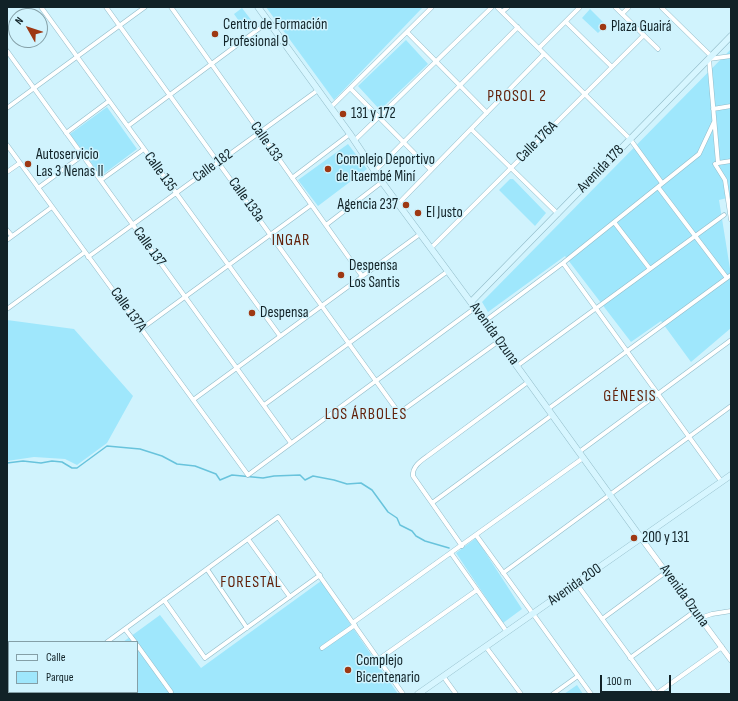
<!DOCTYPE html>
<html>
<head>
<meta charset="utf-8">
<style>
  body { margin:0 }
  #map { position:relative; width:738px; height:701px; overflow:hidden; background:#d0f3fd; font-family:"Sofia Sans Condensed",sans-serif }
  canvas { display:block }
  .frame { position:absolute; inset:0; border:8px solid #112227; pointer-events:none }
  .legend { position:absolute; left:8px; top:641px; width:130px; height:52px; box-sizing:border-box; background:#d0f3fd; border:1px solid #849fa7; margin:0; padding:5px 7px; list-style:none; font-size:12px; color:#112227 }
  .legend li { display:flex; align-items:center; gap:8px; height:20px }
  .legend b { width:20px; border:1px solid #849fa7 }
  .north { position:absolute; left:8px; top:8px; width:40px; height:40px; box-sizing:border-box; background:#d0f3fd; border:1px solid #849fa7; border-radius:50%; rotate:309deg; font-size:11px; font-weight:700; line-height:16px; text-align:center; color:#112227 }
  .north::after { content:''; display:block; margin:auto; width:14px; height:18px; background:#9e3813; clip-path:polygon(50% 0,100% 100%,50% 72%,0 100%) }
  .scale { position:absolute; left:600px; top:675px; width:71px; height:18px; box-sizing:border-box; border:2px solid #112227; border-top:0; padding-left:5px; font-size:12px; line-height:14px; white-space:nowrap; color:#112227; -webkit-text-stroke:3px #d0f3fd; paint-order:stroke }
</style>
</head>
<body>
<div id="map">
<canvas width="738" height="701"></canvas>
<div class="frame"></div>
<ul class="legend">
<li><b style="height:5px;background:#d7f6ff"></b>Calle</li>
<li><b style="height:11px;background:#9fe7fc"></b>Parque</li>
</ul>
<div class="north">N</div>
<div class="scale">100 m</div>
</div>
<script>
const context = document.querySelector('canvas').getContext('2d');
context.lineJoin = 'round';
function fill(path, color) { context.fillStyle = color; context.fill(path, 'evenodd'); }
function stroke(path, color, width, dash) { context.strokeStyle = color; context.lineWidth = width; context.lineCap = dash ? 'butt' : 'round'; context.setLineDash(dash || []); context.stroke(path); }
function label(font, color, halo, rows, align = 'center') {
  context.font = font + ' "Sofia Sans Condensed",sans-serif'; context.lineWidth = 3; context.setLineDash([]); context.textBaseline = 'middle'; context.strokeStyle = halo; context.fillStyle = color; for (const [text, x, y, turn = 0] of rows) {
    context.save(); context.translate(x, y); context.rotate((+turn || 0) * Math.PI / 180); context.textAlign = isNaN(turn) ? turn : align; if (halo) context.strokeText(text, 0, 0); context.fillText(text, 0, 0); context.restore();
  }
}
fill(new Path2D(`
  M 266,7 L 423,7 L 334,100 Z
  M 242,8 L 255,25 L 246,31 L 234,14 Z
  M 590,9 L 606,25 L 598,33 L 582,18 Z
  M 406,40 L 428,64 L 380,110 L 358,86 Z
  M 731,49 L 731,197 L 719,200 L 731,275 L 731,328 L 691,362 L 661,321 L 631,342 L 565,256 L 488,312 L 482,302 Z
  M 107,107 L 137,149 L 101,176 L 70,134 Z
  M 348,144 L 367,169 L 318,206 L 298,180 Z
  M 510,179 L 513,179 L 546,213 L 535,226 L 499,190 Z
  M 7,320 L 74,329 L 133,396 L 107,443 L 77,465 L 65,459 L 34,457 L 7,461 Z
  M 476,538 L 522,609 L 503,623 L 456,553 Z
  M 321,581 L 398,694 L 53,694 L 52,693 L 137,692 L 137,642 L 123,642 L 160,615 L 201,668 Z
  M 577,685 L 583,694 L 564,694 Z`), '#9fe7fc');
stroke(new Path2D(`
  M 7,463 L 23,461 L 41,463 L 52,461 L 62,462 L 72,468 L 77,468 L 107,446 L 140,449 L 162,456 L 177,464 L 195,466 L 216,474 L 220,480 L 232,475 L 263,478 L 274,476 L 300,475 L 305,480 L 313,476 L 334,480 L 347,484 L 361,483 L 372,490 L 388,512 L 397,518 L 400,525 L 412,531 L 416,536 L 425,541 L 449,548`), '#68c3dc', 1.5);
const minor = new Path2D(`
  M 41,7 L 280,336
  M 106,7 L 399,413 L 499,341
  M 171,7 L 362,276
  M 497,7 L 630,139 L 662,183
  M 615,7 L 658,49
  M 661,7 L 711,56
  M 502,12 L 508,7
  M 622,14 L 629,7
  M 566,22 L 612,67
  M 407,32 L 487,113
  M 539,48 L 580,7
  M 7,51 L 291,443
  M 731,56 L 709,59 L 718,163 L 731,161
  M 351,89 L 431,170
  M 331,107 L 432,7
  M 7,108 L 145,7
  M 713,109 L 731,106
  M 128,126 L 268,22
  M 471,129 L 558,214
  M 66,133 L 109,101
  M 354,141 L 492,7
  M 7,145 L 248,475 L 475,308
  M 715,164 L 725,180 L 731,220
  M 375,171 L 518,27
  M 7,172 L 20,163
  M 292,178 L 350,134
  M 101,180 L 144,149
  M 658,187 L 727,278
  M 38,188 L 83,155
  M 398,204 L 544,54
  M 614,222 L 650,269
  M 326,225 L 382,182
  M 7,230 L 12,236
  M 7,240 L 52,207
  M 431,248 L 644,35
  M 88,257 L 318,90
  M 563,263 L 721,481
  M 7,309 L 85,252
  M 485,321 L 563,263 L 699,154 L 714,122
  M 141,329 L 311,205
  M 517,366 L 724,215
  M 193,400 L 420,234
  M 264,405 L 448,271
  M 548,409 L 731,275
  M 579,452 L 731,340
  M 432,503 L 552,415
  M 476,535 L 591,694
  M 248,539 L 290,597
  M 462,546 L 413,476 C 412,466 422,460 429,455 L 528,382
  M 451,553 L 507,632
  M 207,569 L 247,628
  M 503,573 L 731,406
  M 576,583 L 657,694
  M 164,600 L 205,658 L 320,575
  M 700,618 L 712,614 L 731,611
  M 602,619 L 666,572
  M 354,622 L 583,458
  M 125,629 L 135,642
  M 107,642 L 278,517 L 403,694
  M 137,645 L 171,692
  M 486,647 L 521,694
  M 322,648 L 355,625
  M 630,658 L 695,611
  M 379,659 L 477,590
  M 7,668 L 9,666
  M 443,676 L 456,694
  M 104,692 L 105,694
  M 553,694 L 578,676
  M 656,694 L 722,647`);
const tertiary = new Path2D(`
  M 641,538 L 731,660`);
const secondary = new Path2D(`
  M 258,7 L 350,134 L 382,182 L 475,308 L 641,538
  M 471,302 L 731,36
  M 7,645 L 9,648
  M 41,692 L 42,694
  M 418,694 L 731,475`);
stroke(minor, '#91bbc8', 5);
stroke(tertiary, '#91bbc8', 6);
stroke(secondary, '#91bbc8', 7);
stroke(minor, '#fff', 4);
stroke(tertiary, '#fff', 5);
stroke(secondary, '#d7f6ff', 6);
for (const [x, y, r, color] of [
  [603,27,4,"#9e3813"],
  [215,34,4,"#9e3813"],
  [343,114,4,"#9e3813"],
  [28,164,4,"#9e3813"],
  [328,169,4,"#9e3813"],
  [406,205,4,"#9e3813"],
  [418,213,4,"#9e3813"],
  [341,275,4,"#9e3813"],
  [252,313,4,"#9e3813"],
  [634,538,4,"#9e3813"],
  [348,670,4,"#9e3813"]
]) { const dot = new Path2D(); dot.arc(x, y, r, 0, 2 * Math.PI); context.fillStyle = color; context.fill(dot); stroke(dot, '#d0f3fd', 1.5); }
label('15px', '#112227', '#d0f3fd', [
  ["Centro de Formación",223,25],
  ["Profesional 9",223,42],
  ["Plaza Guairá",611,27],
  ["131 y 172",351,114],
  ["Autoservicio",36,155],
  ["Las 3 Nenas II",36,172],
  ["Complejo Deportivo",336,160],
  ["de Itaembé Miní",336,177],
  ["Agencia 237",398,205,"right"],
  ["El Justo",426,213],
  ["Despensa",349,266],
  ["Los Santis",349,283],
  ["Despensa",260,313],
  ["200 y 131",642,538],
  ["Complejo",356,661],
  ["Bicentenario",356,678]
], 'left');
label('15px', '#112227', '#d0f3fd', [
  ["Calle 133",266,142,55],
  ["Calle 176A",537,142,-45],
  ["Calle 182",213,166,-36],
  ["Avenida 178",601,169,-46],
  ["Calle 135",160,172,54],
  ["Calle 133a",246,200,54],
  ["Calle 137",149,247,54],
  ["Calle 137A",128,310,54],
  ["Avenida Ozuna",494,334,54],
  ["Avenida 200",575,585,-35],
  ["Avenida Ozuna",684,596,54]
]);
context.letterSpacing = '1px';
label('16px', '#62210a', '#d0f3fd', [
  ["PROSOL 2",517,97],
  ["INGAR",291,241],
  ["GÉNESIS",630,397],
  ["LOS ÁRBOLES",366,415],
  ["FORESTAL",251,583]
]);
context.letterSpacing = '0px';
</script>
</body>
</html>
